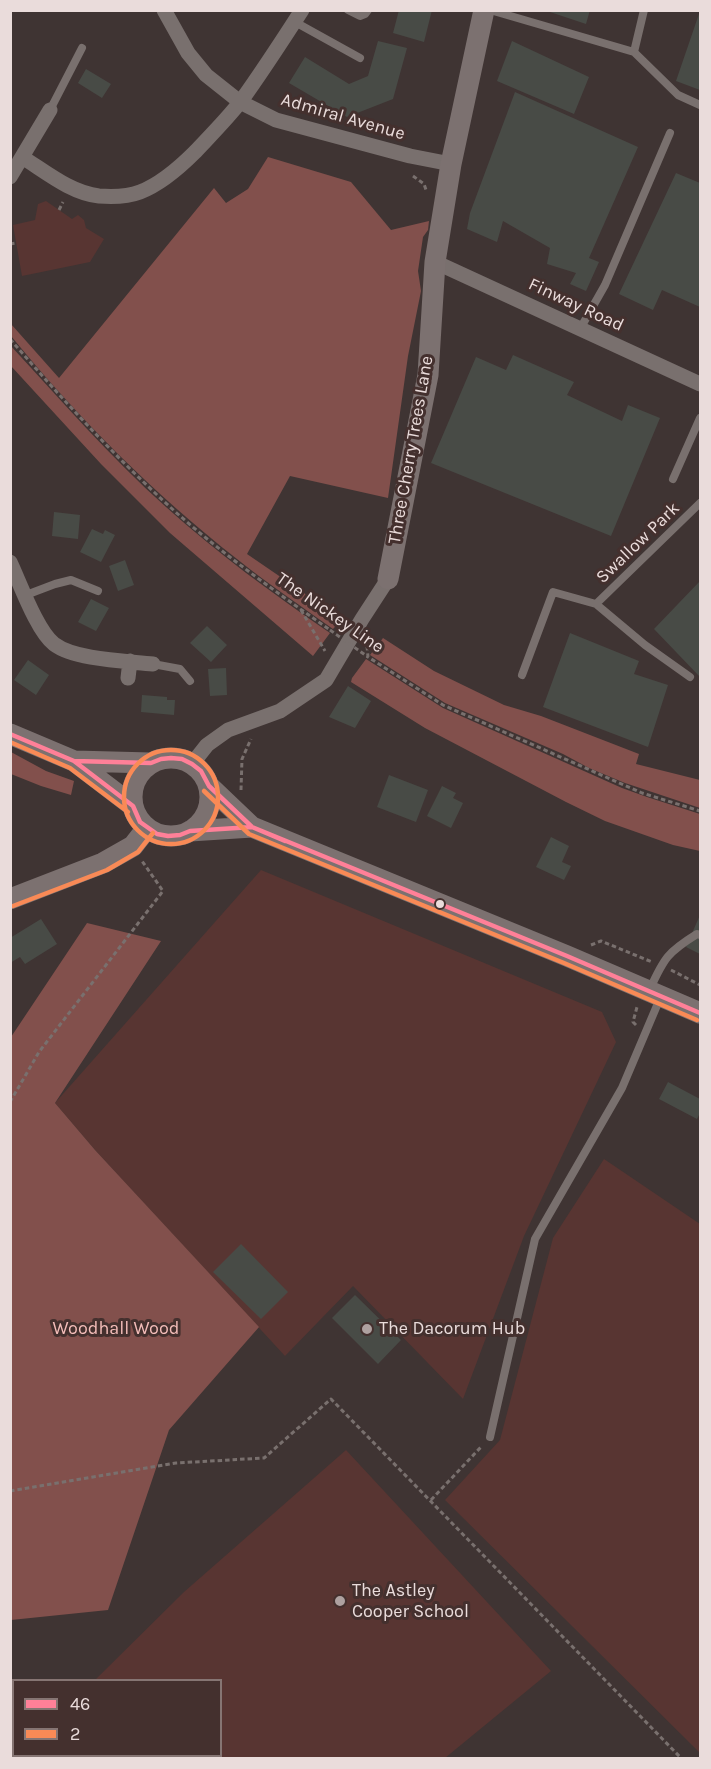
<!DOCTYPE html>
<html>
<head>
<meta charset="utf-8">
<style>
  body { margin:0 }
  #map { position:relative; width:711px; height:1769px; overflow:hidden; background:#3f3433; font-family:Karla,sans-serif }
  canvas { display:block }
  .frame { position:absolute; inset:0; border:12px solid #eadcdb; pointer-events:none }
  .legend { position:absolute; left:12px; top:1679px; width:210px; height:78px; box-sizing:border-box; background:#44302e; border:2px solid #867573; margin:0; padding:8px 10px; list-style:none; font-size:18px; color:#eadcdb }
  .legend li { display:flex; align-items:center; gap:12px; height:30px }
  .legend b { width:30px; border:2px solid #867573 }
</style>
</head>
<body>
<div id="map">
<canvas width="711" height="1769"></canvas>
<div class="frame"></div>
<ul class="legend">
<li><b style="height:8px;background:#ff8098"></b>46</li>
<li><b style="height:8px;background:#f98a56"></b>2</li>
</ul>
</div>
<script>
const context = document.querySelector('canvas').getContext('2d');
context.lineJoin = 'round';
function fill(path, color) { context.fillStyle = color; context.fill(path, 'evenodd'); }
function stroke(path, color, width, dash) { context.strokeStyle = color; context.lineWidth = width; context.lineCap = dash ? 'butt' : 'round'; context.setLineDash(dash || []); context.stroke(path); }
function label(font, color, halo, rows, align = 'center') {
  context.font = font + ' Karla,sans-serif'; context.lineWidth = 6; context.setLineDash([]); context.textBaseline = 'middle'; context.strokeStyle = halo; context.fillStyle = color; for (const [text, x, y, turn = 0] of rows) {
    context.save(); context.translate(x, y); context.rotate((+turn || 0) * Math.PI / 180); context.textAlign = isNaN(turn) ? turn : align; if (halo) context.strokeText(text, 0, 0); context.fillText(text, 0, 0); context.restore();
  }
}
fill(new Path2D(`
  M 46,201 L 72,219 L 78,215 L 84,220 L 86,228 L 104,239 L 90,262 L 22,276 L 13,225 L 35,220 L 38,204 Z
  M 261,870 L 602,1012 L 616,1042 L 524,1236 L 463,1399 L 353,1286 L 285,1356 L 95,1150 L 55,1103 Z
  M 604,1159 L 700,1224 L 700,1753 L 445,1500 L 500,1440 L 553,1238 Z
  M 346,1450 L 551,1671 L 445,1758 L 127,1758 L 125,1756 L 220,1756 L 220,1680 L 95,1680 L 184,1592 Z`), '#583532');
fill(new Path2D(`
  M 268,157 L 351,182 L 391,230 L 429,221 L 428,230 L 423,237 L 418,271 L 421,291 L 408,356 L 388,498 L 290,476 L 247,554 L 342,619 L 333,629 C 301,606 268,584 237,559 C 154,494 78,418 11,336 L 11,324 L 59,378 L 214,188 L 226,203 L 248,189 Z
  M 10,345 C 61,400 110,457 166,507 C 217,553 273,594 330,633 L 313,656 L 170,533 L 101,464 L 11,366 Z
  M 383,638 L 434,671 L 504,705 L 541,716 L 639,754 L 636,764 L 700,780 L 700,808 L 625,783 L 589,768 L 563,754 L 445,703 L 370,655 Z
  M 366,659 L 443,708 L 622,788 L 647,797 L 700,814 L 700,851 L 673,845 L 605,821 L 566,802 L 425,728 L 351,682 L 352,678 Z
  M 11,752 L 46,771 L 74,781 L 71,795 L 41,786 L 11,774 Z
  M 87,923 L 161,941 L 55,1103 L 95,1150 L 259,1327 L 169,1430 L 108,1610 L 11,1620 L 11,1037 Z`), '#82504c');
fill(new Path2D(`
  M 399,10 L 432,10 L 424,42 L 393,33 Z
  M 544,10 L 590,10 L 586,24 Z
  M 700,11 L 700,90 L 676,81 Z
  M 378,41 L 407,48 L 393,99 L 347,117 L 289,83 L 305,57 L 349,84 L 368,76 Z
  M 512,41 L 589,77 L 574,114 L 497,81 Z
  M 86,69 L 111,84 L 102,98 L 78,83 Z
  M 515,92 L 638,147 L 589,258 L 599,262 L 586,291 L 570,284 L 576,273 L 547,264 L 550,248 L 503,221 L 497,242 L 467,229 L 470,213 Z
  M 676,173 L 700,183 L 700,307 L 662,290 L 653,310 L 619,294 Z
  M 513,355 L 574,382 L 567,395 L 622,421 L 628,405 L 660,418 L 611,536 L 431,463 L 476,357 L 506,370 Z
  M 54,512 L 80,515 L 78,539 L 52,536 Z
  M 92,529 L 103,534 L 105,530 L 115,535 L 101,562 L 80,552 Z
  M 125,560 L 134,585 L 118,591 L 109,566 Z
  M 700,581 L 700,677 L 654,629 Z
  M 91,599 L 109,608 L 96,631 L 78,622 Z
  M 207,626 L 227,645 L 211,662 L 190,643 Z
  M 570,633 L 639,661 L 634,674 L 668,685 L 648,747 L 543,707 Z
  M 28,660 L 49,675 L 36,695 L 14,680 Z
  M 226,668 L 227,695 L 210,696 L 208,669 Z
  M 348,686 L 371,701 L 355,728 L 329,717 Z
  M 142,695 L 167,697 L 167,700 L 175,700 L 174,715 L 141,712 Z
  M 389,775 L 428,790 L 416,822 L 377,807 Z
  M 442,786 L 456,793 L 453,798 L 463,803 L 451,828 L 427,816 Z
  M 551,837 L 569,846 L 562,862 L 571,866 L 564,880 L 536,867 Z
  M 700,915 L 700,954 L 686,947 Z
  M 41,919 L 57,944 L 25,964 L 20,957 L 10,963 L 10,938 Z
  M 668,1082 L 700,1099 L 700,1113 L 697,1119 L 659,1099 Z
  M 241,1244 L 288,1292 L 261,1319 L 213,1272 Z
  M 355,1295 L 401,1340 L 378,1364 L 332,1318 Z`), '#484b46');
stroke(new Path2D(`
  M 413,176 L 424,184 L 426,190
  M 59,210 L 63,202
  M 10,244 L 16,243
  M 10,339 C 56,392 103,444 154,492 C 208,544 269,587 330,630
  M 301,610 L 325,651
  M 367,646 L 368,657 L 443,705 L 642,793 L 700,811
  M 241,790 L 242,759 L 251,739
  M 591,945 L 601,941 L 652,962
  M 671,970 L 700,985
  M 636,1025 L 633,1022 L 637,1007
  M 10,1102 L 39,1052 L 163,891 L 142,861
  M 10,1491 L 176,1463 L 264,1458 L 331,1399 L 681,1758
  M 431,1500 L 481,1447`), '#79706e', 3, [4.5, 3]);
stroke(new Path2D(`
  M 348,10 L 360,16 L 365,14 L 368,10
  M 490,10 L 634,52 L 678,95 L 700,105
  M 295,22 L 360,58
  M 634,52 L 644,10
  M 50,110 L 82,48
  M 580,329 L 605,285 L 670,133
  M 673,479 L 700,418
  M 26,595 L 55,584 L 71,580 L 98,591
  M 596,604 L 700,503
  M 153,664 L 180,669 L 190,681
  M 522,675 L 553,592 L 596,604 L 645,645 L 690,677
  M 650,989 C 664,958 668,952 697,934 L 700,935
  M 490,1437 L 535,1239 L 622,1088 L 661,996`), '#79706e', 8);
stroke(new Path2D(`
  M 164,10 L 188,53 L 206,75 L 240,102 L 276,120 L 410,156 L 451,164
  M 22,157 C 46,172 71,193 99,196 C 113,197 127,197 140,192 C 161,184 179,168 195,152 C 210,136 227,119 241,101 C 262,72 282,41 302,10
  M 10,177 L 50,110
  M 435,262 L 700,384
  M 10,562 C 20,583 37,631 54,644 C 75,660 126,661 153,664
  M 128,678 L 130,661
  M 192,764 L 207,745 L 228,730 L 280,711 L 326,680 L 362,619 L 388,579`), '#79706e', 15);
stroke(new Path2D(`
  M 388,579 L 428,375 L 435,262 L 451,164 L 484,10
  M 10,734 L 74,761 L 133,806
  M132 797a39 39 0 1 1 78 0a39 39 0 1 1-78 0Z
  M 74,761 L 151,763
  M 209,786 L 252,827 L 567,956 L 700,1013
  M 190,831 L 252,827
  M 10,899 L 103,863 L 133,846 L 147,828`), '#7c7170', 21);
stroke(new Path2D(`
  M 330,630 L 368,657`), '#79706e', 3, [4.5, 3]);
stroke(new Path2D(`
  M 10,734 L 74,761 L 133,806 L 140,822 L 157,834 L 168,836 L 180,835 L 190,831 L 252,827 L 567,956 L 700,1013
  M 55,753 L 74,761 L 151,763 L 161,759 L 171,758 L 182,759 L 192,764 L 201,771 L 209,786 L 252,827 L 285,841`), '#ff8098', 4.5);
stroke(new Path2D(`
  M 10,742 L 70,768 L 128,812
  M124 797a47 47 0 1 1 94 0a47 47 0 1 1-94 0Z
  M 204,791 L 249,834 L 564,963 L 697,1020
  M 13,906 L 107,870 L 138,852 L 153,833`), '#f98a56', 4.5);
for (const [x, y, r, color] of [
  [440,904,5,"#eadcdb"],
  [367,1329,6,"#aea1a0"],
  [340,1601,6,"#aea1a0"]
]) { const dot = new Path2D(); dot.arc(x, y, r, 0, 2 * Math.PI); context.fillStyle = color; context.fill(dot); stroke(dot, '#44302e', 2); }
label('18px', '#eadcdb', '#44302e', [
  ["Admiral Avenue",343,117,16],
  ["Finway Road",576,305,25],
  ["Three Cherry Trees Lane",411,450,-80],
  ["Swallow Park",638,543,-44],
  ["The Nickey Line",330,613,35]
]);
label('18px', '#f4bdb9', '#44302e', [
  ["Woodhall Wood",116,1329]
]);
label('18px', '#eadcdb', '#44302e', [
  ["The Dacorum Hub",379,1329],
  ["The Astley",352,1591],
  ["Cooper School",352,1612]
], 'left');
</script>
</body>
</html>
